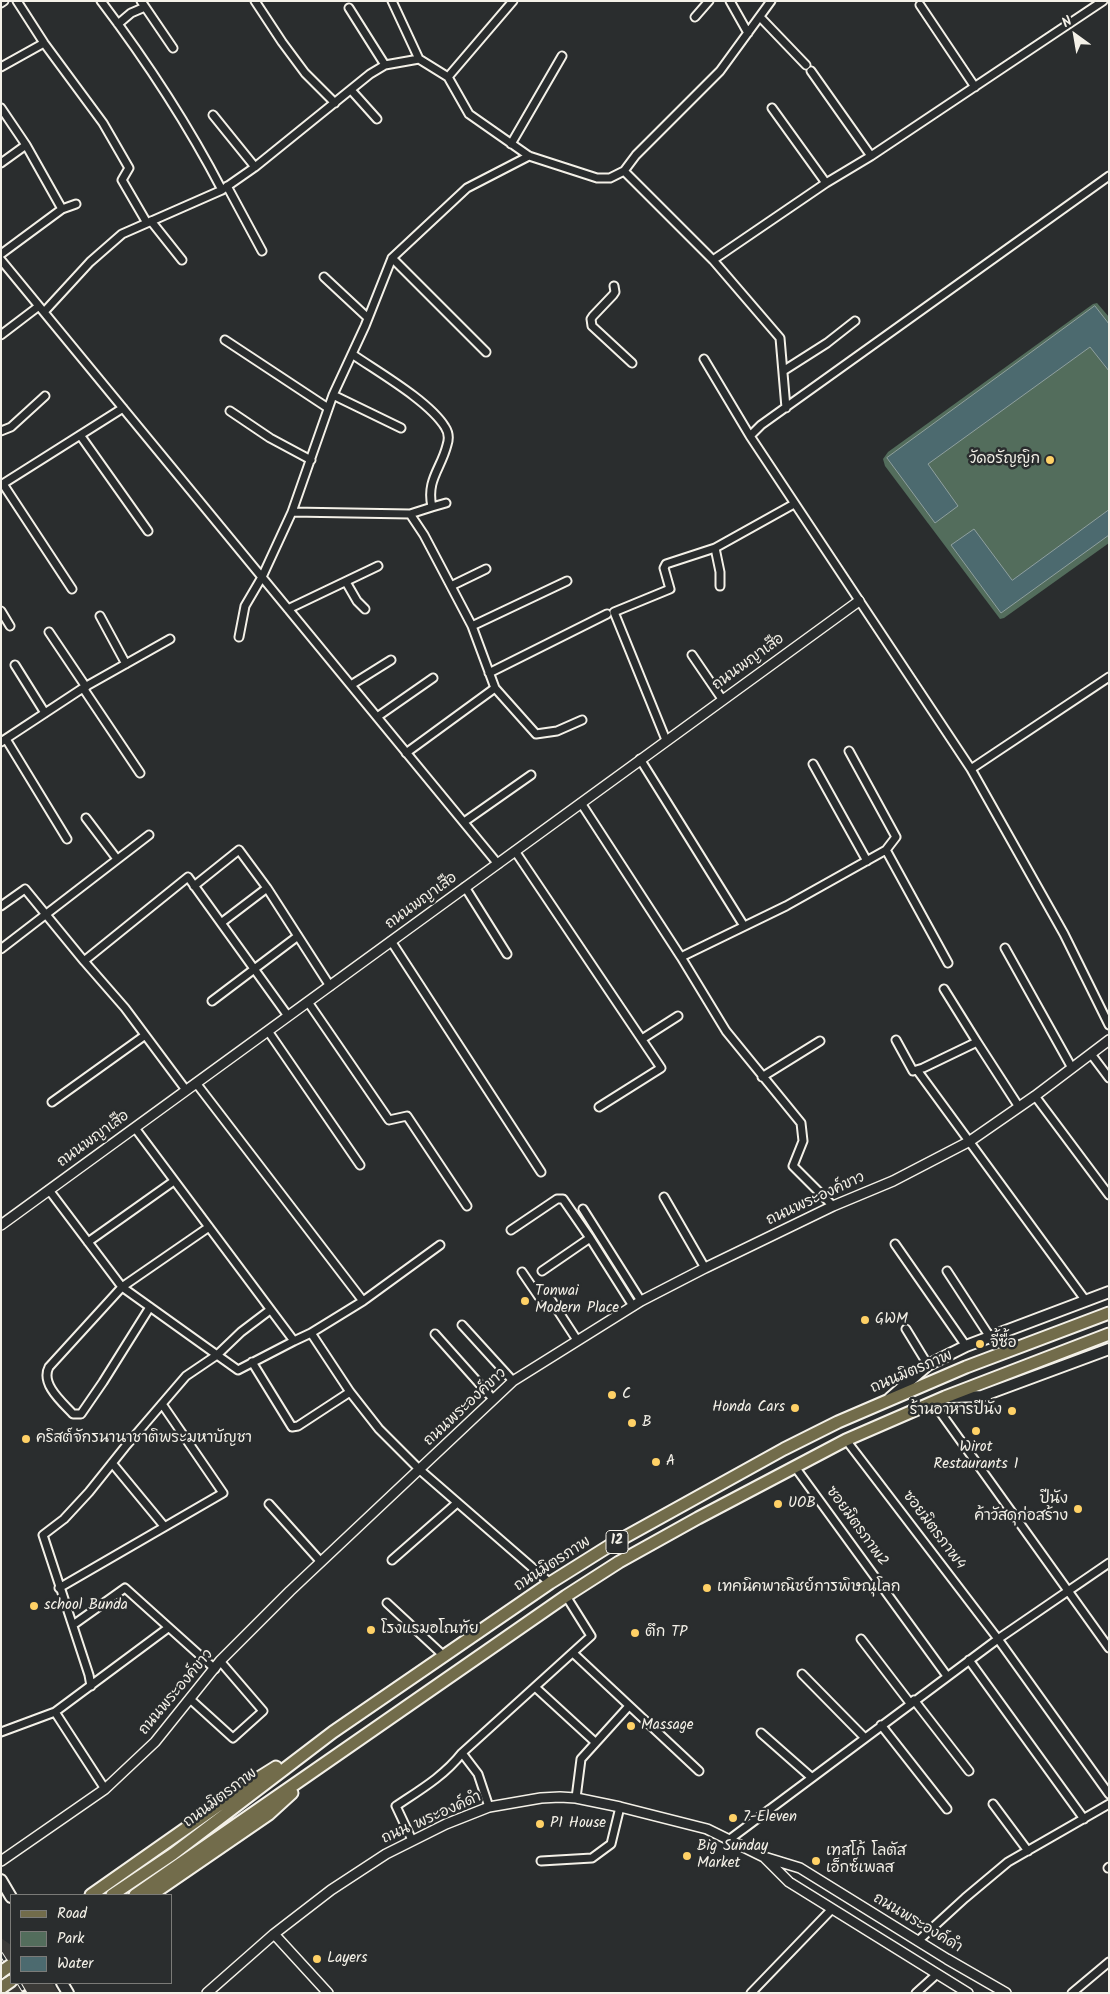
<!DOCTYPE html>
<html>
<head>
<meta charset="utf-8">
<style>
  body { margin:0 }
  #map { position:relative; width:1110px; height:1994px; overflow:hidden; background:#2a2d2e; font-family:Kalam,sans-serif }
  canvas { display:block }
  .frame { position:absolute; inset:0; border:2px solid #f4f1e8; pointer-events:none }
  .legend { position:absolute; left:10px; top:1894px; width:162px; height:90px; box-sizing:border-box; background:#2a2d2e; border:1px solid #7b7b78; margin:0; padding:6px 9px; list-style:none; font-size:15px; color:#f4f1e8 }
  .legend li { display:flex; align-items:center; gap:10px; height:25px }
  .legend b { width:25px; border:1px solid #7b7b78 }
  .north { position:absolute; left:1050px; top:10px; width:50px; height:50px; -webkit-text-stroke:4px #2a2d2e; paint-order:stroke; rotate:328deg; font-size:14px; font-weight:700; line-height:20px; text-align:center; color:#f4f1e8 }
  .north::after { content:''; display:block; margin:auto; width:18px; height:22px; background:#f4f1e8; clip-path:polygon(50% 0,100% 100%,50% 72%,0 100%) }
</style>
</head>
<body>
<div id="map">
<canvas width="1110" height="1994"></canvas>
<div class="frame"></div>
<ul class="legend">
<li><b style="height:6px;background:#726c4b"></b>Road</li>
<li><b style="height:14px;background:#536d5c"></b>Park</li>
<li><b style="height:14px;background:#4c6a6f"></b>Water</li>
</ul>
<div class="north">N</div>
</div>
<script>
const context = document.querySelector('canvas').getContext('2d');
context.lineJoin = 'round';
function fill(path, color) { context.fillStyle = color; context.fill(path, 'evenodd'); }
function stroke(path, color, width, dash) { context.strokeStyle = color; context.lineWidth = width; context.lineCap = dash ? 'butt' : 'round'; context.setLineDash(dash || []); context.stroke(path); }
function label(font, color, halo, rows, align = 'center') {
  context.font = font + ' Kalam,"Playpen Sans Thai",sans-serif'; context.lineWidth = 5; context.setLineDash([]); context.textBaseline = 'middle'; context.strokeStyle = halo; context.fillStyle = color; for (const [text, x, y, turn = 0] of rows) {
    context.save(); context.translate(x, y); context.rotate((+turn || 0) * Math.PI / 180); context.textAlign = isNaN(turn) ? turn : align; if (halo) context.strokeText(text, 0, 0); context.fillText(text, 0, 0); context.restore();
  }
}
fill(new Path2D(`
  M 1,1938 L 11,1945 L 11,1983 L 52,1983 L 59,1993 L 4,1993 L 1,1989 Z`), '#3b3a37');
fill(new Path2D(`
  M 1097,303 L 1109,317 L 1109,543 L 1004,618 L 1000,619 L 885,466 L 883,459 L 888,452 L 1093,304 Z`), '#536d5c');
const water = new Path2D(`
  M 1095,306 L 1109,324 L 1109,371 L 1090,347 L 928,464 L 958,506 L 935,523 L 887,458 Z
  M 1109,510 L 1109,535 L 1001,613 L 951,545 L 974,529 L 1012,580 Z`);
fill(water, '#4c6a6f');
stroke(water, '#8fa09f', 1);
const minor = new Path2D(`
  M 17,1 L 44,43 L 103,123 L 129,168 L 122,180 L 147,223
  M 101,1 C 148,63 186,121 222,190
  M 141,1 L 173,48
  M 255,1 L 282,42 L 305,73 L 335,103
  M 392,1 L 419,59
  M 730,1 L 748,33
  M 771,1 L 720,71 L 636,155 L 624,171 L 713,260 L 780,338 L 786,408
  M 1,3 L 4,1
  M 920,5 L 975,87
  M 349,8 L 385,65
  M 695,17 L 709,1
  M 760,17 L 806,65
  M 118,24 L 131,13 L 145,7
  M 1,67 L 44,43
  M 811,71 L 871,156
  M 448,77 L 513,1
  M 351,90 L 377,119
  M 1,108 L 26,145 L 62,209 L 1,254
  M 772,108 L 826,183
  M 213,115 L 255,167
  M 511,144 L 562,56
  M 1,163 L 26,145
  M 1109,176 L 761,425 L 750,436 L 971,769 L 1064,934 L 1109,1025
  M 227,186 L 262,251
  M 62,209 L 76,204
  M 151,221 L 182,260
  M 392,258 L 486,352
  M 1,260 L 498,864
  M 713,260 L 826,183 L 871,156 L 1103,1
  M 324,277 L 368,318
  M 614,286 L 615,292 L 613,295 L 593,316 L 591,319 L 592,326 L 632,363
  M 44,312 L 90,262 L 122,234 L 222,190 L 255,167 L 370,74 L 385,65 L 419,59 L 448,77 L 469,114 L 529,156 L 597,178 L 610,178 L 624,171
  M 1,335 L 39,306
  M 225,340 L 328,408
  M 352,354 C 378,372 429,401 445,427 C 449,433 449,439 447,445 C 441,469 426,480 432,507 L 410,514
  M 704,359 L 750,436
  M 783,371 L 827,343 L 855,321
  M 333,395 L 401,428
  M 230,411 L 270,438 L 311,460
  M 1,431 L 11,427 L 45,396
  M 80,435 L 148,531
  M 3,484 L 72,589
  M 1,485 L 123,408
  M 432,507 L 446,503
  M 292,512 L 410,514 L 424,535 L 472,626 L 495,688 L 536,734 L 557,731 L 582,720
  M 715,548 L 720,572 L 720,586
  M 346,582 L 357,601 L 365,609
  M 451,586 L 486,569
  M 288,609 L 378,566
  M 1,611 L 10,626
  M 100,616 L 126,664
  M 472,626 L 567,581
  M 49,632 L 86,687
  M 239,637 L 245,606 L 262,577 L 292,512 L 333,395 L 365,326 L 392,258 L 467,188 L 529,156
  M 692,655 L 722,699
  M 15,665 L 45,713
  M 489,673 L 607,614
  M 351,685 L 391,660
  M 83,688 L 140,773
  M 377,717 L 433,678
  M 6,739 L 67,839
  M 666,740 L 614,612 L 670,589 L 664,568 L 666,564 L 715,548 L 794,504
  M 1,742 L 83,688 L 170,639
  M 406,753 L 495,688
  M 640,759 L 744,926
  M 813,764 L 867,861
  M 971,769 L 1109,677
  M 581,803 L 681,957 L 726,1031 L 801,1123 L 803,1141 L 793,1166 L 833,1206
  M 86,818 L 117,859
  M 464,822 L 531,775
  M 886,850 L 948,963
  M 515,851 L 661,1068 L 599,1107
  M 194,886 L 239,850 L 267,888 L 330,986
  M 465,887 L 507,954
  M 1,906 L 25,889 L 84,961 L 125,1008 L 186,1090
  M 221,923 L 267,888
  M 391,941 L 541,1172
  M 1005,948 L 1072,1068
  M 1,949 L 149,835
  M 681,957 L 786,906 L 886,850 L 896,837 L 849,751
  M 84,961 L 188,877 L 288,1016
  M 944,989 L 977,1042
  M 212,1001 L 298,936
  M 308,1002 L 389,1120 L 407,1116 L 467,1206
  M 268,1031 L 360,1165
  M 642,1039 L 678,1016
  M 896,1040 L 913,1071 L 923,1068 L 977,1042 L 1019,1107
  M 1091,1054 L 1109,1078
  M 917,1070 L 1086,1301
  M 762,1077 L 820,1041
  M 196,1083 L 363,1301 L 311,1333
  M 1035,1096 L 1109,1195
  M 52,1102 L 144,1036
  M 135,1128 L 294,1341 L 311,1333 L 350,1392 L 379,1429 L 420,1470 L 550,1583
  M 49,1190 L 122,1287 L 238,1370 L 294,1341
  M 664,1197 L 705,1268
  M 583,1209 L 641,1301
  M 511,1230 L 557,1199 L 563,1199 L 590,1238 L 633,1306
  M 88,1242 L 174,1181
  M 895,1244 L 966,1346
  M 542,1271 L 590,1238
  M 947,1271 L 990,1337
  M 522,1272 L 539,1297 L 549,1297 L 577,1340
  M 363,1301 L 440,1245
  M 150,1307 L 103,1382 L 81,1414 L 73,1414 C 63,1403 40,1384 49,1367 L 122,1287 L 209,1227
  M 462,1325 L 513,1381
  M 906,1329 L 928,1365
  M 435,1334 L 493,1399
  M 252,1362 L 292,1427 L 298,1426 L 350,1392
  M 933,1402 L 1109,1648
  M 846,1440 L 998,1639 L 1109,1794
  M 112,1463 L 164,1526
  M 795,1467 L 947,1676
  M 269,1504 L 321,1562
  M 392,1560 L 457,1503
  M 59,1588 L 223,1493 L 162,1404
  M 387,1603 L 444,1656
  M 73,1625 L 125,1588 L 215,1669
  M 861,1639 L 910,1703
  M 573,1653 L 699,1771
  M 969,1660 L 1084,1819
  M 802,1674 L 864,1737
  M 91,1686 L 89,1675 L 43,1535 L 64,1519 L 89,1492 L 125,1447 L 186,1376 L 217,1355 L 241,1332 L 270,1310
  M 535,1687 L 595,1742
  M 190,1699 L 233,1738 L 263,1711 L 220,1661
  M 914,1700 L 969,1771
  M 55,1712 L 105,1789
  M 881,1725 L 947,1809
  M 1,1732 L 55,1712 L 168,1628
  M 761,1733 L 811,1777
  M 576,1798 L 581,1759 L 629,1706
  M 993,1804 L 1028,1851
  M 489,1807 L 478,1774 L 462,1753 L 591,1636 L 566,1596
  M 730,1839 L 998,1639 L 1109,1563
  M 412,1840 L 396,1806 C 420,1790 444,1776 462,1753
  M 541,1861 L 592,1858 L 611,1844 L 620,1807
  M 1108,1868 L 1109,1867
  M 918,1941 L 965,1898 L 1008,1862 L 1109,1804
  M 751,1993 L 832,1909
  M 916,1993 L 937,1974
  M 1072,1993 L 1109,1962`);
const tertiary = new Path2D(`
  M 1,1225 L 859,601
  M 765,1858 L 789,1882 L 968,1993
  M 1,1861 L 105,1789 L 155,1742 L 220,1661 L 290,1591 L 513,1381 L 641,1301 L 705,1268 L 833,1206 L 893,1181 L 970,1141 L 1035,1096 L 1109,1040
  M 274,1934 L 328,1993
  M 207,1993 L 274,1934 L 331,1890 L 386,1854 L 446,1824 L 489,1807 L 541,1798 L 560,1797 L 576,1798 L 620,1807 L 707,1829 L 764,1857 L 800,1868 L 947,1959 L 1006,1993`);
const secondary = new Path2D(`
  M 950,1397 L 982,1396 L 1109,1349
  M 890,1398 L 928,1365 L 966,1346 L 1109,1292
  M 1,1880 L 11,1897
  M 62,1983 L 68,1993`);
const primary = new Path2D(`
  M 91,1895 L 252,1782 L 276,1767
  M 112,1895 L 173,1854 L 333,1732 L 550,1583 L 609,1546 L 784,1449 L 838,1422 L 966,1367 L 1109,1313
  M 135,1895 L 566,1596 L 619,1562 L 698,1518 L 846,1440 L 945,1397 L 1109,1334
  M 151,1895 L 269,1814 L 292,1793
  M 1,1988 L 11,1981`);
stroke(minor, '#f4f1e8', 11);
stroke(tertiary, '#f4f1e8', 12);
stroke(secondary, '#f4f1e8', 14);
stroke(primary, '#f4f1e8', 15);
stroke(minor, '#2a2d2e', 7);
stroke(tertiary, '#2a2d2e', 9);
stroke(secondary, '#2a2d2e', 10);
stroke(primary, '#726c4b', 11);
const rail = new Path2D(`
  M 1,1954 L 11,1970
  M 19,1983 L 25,1993`);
stroke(rail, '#f4f1e8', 4.5);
stroke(rail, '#2a2d2e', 2.5, [8]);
const primaryBridge = new Path2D(`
  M 1,1972 L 11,1965`);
stroke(primaryBridge, '#f4f1e8', 15, []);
stroke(primaryBridge, '#726c4b', 11);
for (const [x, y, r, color] of [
  [1050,460,5,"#ffd166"],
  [525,1301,5,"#ffd166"],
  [865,1320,5,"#ffd166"],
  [980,1344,5,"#ffd166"],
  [612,1395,5,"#ffd166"],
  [795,1408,5,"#ffd166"],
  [1012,1411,5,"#ffd166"],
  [632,1423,5,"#ffd166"],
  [976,1431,5,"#ffd166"],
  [26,1439,5,"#ffd166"],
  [656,1462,5,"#ffd166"],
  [778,1504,5,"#ffd166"],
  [1078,1509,5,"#ffd166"],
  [707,1588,5,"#ffd166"],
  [34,1606,5,"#ffd166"],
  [371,1630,5,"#ffd166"],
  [635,1633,5,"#ffd166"],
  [631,1726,5,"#ffd166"],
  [733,1818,5,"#ffd166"],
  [540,1824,5,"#ffd166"],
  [687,1856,5,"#ffd166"],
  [816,1861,5,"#ffd166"],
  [317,1959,5,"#ffd166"]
]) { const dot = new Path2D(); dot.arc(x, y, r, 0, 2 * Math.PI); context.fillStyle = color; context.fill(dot); stroke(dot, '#2a2d2e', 2); }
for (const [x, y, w] of [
  [617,1542,22]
]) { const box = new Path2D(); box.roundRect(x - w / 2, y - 11.5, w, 23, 4); context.fillStyle = '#2a2d2e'; context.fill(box); stroke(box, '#f4f1e8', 1); }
label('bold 14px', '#f4f1e8', null, [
  ["12",617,1542]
]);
label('15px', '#f4f1e8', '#2a2d2e', [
  ["วัดอรัญญิก",1040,460,"right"],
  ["Tonwai",535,1292],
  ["Modern Place",535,1309],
  ["GWM",875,1320],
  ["จี้ซื้อ",990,1344],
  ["C",622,1395],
  ["Honda Cars",785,1408,"right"],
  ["ร้านอาหารปีนัง",1002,1411,"right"],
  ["B",642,1423],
  ["คริสต์จักรนานาชาติพระมหาบัญชา",36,1439],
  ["Wirot",976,1448,"center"],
  ["Restaurants 1",976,1465,"center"],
  ["A",666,1462],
  ["ปีนัง",1068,1500,"right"],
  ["ค้าวัสดุก่อสร้าง",1068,1517,"right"],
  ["UOB",788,1504],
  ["เทคนิคพาณิชย์การพิษณุโลก",717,1588],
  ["school Bunda",44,1606],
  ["โรงแรมอโณทัย",381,1630],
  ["ตึก TP",645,1633],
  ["Massage",641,1726],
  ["7-Eleven",743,1818],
  ["P1 House",550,1824],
  ["Big Sunday",697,1847],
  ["Market",697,1864],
  ["เทสโก้ โลตัส",826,1852],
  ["เอ็กซ์เพลส",826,1869],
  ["Layers",327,1959]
], 'left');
label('15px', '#f4f1e8', '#2a2d2e', [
  ["ถนนพญาเสือ",749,663,-36],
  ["ถนนพญาเสือ",422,902,-36],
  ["ถนนพญาเสือ",94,1140,-36],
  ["ถนนพระองค์ขาว",816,1200,-25],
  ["ถนนมิตรภาพ",912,1373,-23],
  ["ถนนพระองค์ขาว",466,1408,-43],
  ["ซอยมิตรภาพ2",856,1527,54],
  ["ซอยมิตรภาพ4",933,1531,53],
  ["ถนนมิตรภาพ",553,1565,-33],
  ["ถนนพระองค์ขาว",177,1693,-50],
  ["ถนนมิตรภาพ",221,1799,-37],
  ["ถนน พระองค์ดำ",432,1819,-24],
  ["ถนนพระองค์ดำ",917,1924,31]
]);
</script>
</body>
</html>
